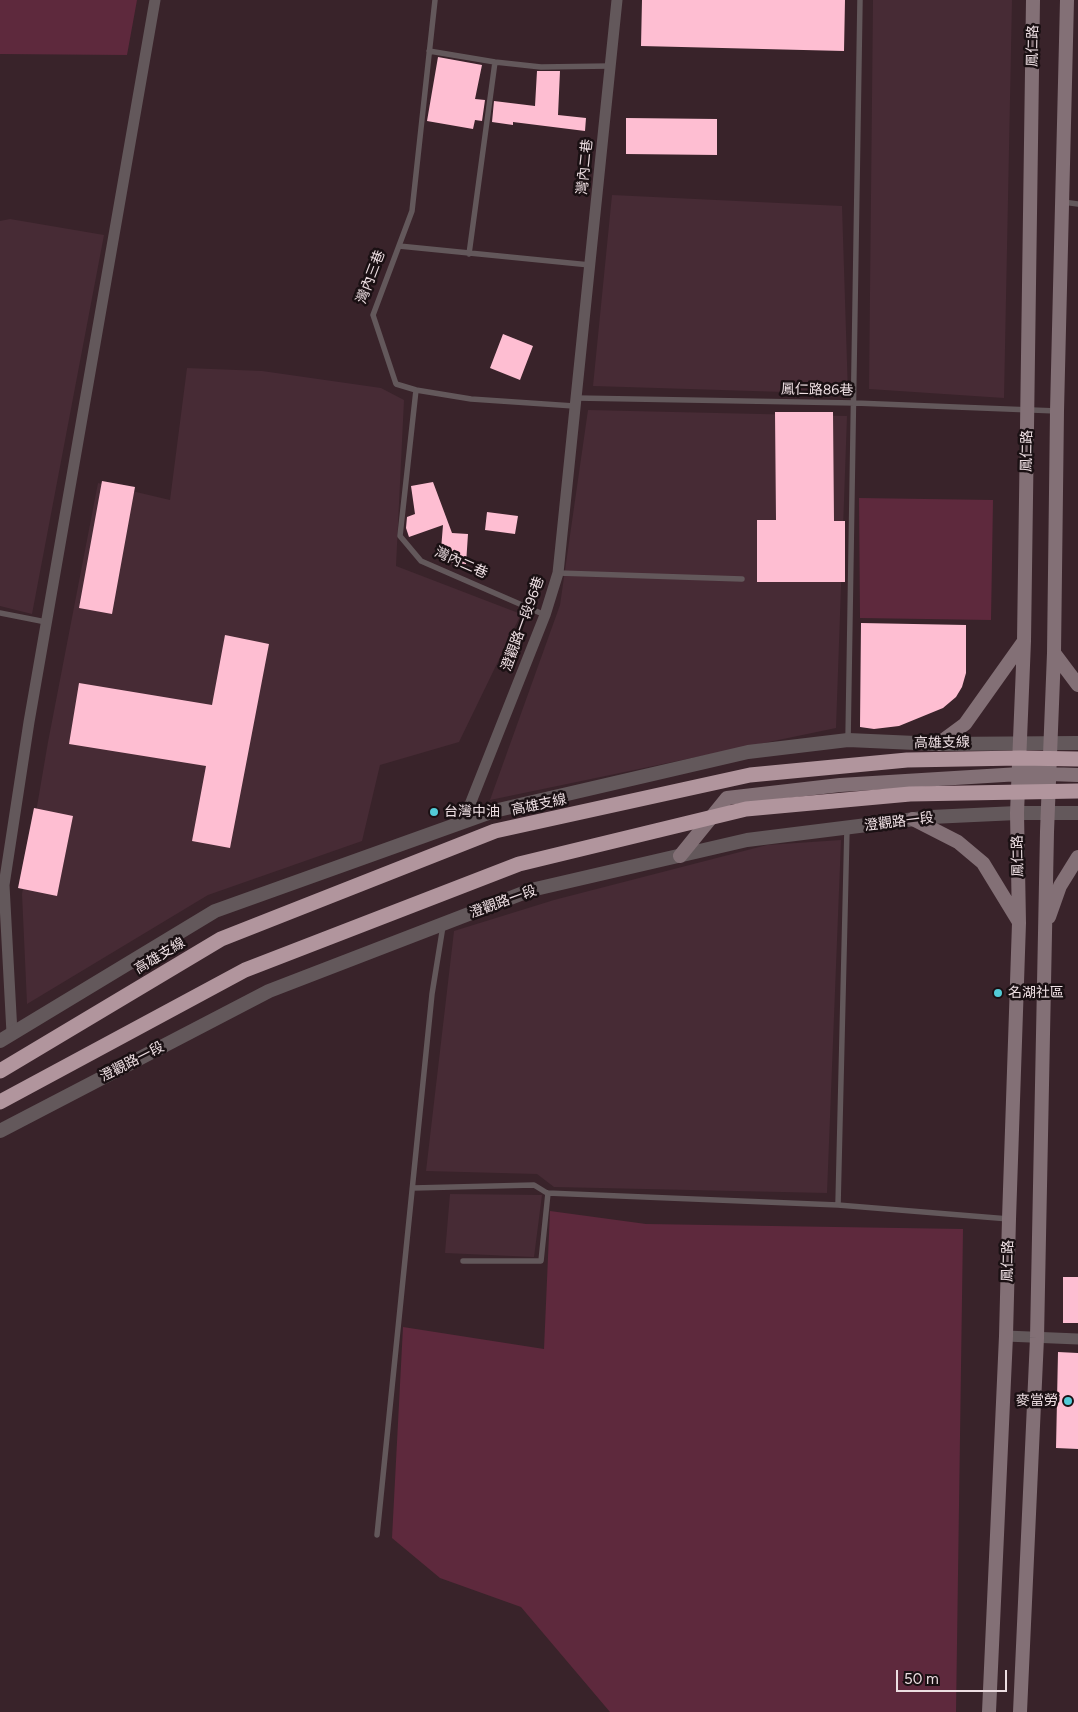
<!DOCTYPE html>
<html>
<head>
<meta charset="utf-8">
<style>
  body { margin:0 }
  #map { position:relative; width:1078px; height:1712px; overflow:hidden; background:#39232a; font-family:Figtree,sans-serif }
  canvas { display:block }
  .scale { position:absolute; left:896px; top:1670px; width:111px; height:22px; box-sizing:border-box; border:2px solid #eddee2; border-top:0; padding-left:6px; font-size:15px; line-height:18px; white-space:nowrap; color:#eddee2; -webkit-text-stroke:4px #1a1013; paint-order:stroke }
</style>
</head>
<body>
<div id="map">
<canvas width="1078" height="1712"></canvas>
<div class="scale">50 m</div>
</div>
<script>
const context = document.querySelector('canvas').getContext('2d');
context.lineJoin = 'round';
function fill(path, color) { context.fillStyle = color; context.fill(path, 'evenodd'); }
function stroke(path, color, width, dash) { context.strokeStyle = color; context.lineWidth = width; context.lineCap = dash ? 'butt' : 'round'; context.setLineDash(dash || []); context.stroke(path); }
function label(font, color, halo, rows, align = 'center') {
  context.font = font + ' Figtree,"Noto Sans TC",sans-serif'; context.lineWidth = 5; context.setLineDash([]); context.textBaseline = 'middle'; context.strokeStyle = halo; context.fillStyle = color; for (const [text, x, y, turn = 0] of rows) {
    context.save(); context.translate(x, y); context.rotate((+turn || 0) * Math.PI / 180); context.textAlign = isNaN(turn) ? turn : align; if (halo) context.strokeText(text, 0, 0); context.fillText(text, 0, 0); context.restore();
  }
}
fill(new Path2D(`
  M 873,0 L 1012,0 L 1004,398 L 869,389 Z
  M 612,195 L 842,206 L 848,394 L 593,386 Z
  M 10,219 L 104,235 L 32,614 L 0,606 L 0,221 Z
  M 187,368 L 262,371 L 381,388 L 404,400 L 396,566 L 521,614 L 459,742 L 380,765 L 362,841 L 208,895 L 27,1004 L 22,894 L 48,742 L 98,483 L 170,500 Z
  M 588,410 L 847,416 L 836,728 L 490,800 L 560,605 Z
  M 841,840 L 827,1193 L 554,1187 L 537,1174 L 426,1171 L 454,931 L 554,900 L 767,845 Z
  M 450,1194 L 542,1195 L 534,1257 L 445,1253 Z`), '#472b35');
fill(new Path2D(`
  M 0,0 L 137,0 L 127,55 L 0,54 Z
  M 859,498 L 993,500 L 991,620 L 860,618 Z
  M 550,1211 L 646,1224 L 963,1229 L 956,1712 L 610,1712 L 521,1607 L 440,1578 L 392,1538 L 403,1327 L 544,1349 Z`), '#5e293d');
fill(new Path2D(`
  M 642,0 L 845,0 L 844,51 L 641,46 Z
  M 438,57 L 482,65 L 475,99 L 485,100 L 482,121 L 475,120 L 473,129 L 427,121 Z
  M 537,71 L 560,71 L 558,115 L 586,118 L 585,131 L 513,122 L 513,125 L 492,122 L 494,101 L 535,106 Z
  M 626,118 L 717,119 L 717,155 L 626,154 Z
  M 503,334 L 533,346 L 520,380 L 490,368 Z
  M 775,412 L 833,412 L 834,521 L 845,521 L 845,582 L 757,582 L 757,520 L 776,520 Z
  M 102,481 L 135,487 L 112,614 L 79,608 Z
  M 433,482 L 452,533 L 468,534 L 466,564 L 440,562 L 443,525 L 409,537 L 406,528 L 407,517 L 415,514 L 411,486 Z
  M 487,512 L 518,516 L 515,534 L 485,530 Z
  M 861,623 L 966,625 L 966,673 L 962,687 L 956,697 L 943,708 L 899,726 L 874,729 L 860,727 Z
  M 225,635 L 269,644 L 230,848 L 192,841 L 206,766 L 69,744 L 79,683 L 212,705 Z
  M 34,808 L 73,816 L 57,896 L 18,888 Z
  M 1063,1277 L 1078,1277 L 1078,1323 L 1063,1323 Z
  M 1058,1352 L 1078,1353 L 1078,1449 L 1056,1448 Z`), '#febed2');
stroke(new Path2D(`
  M 435,0 L 412,211 L 373,315 L 396,384 L 416,390 L 471,399 L 574,406
  M 429,51 L 495,62 L 541,67 L 610,66
  M 1063,202 L 1078,204
  M 399,246 L 590,265
  M 469,254 L 495,62
  M 416,390 L 400,536 L 421,561 L 545,615
  M 576,398 L 855,403 L 1057,411
  M 558,573 L 742,579
  M 0,613 L 46,622
  M 848,740 L 860,0
  M 413,1188 L 534,1185 L 547,1193 L 838,1205 L 1009,1219
  M 838,1205 L 847,828
  M 463,1261 L 541,1261 L 548,1193
  M 377,1535 L 432,994 L 443,926`), '#63585b', 5.5);
stroke(new Path2D(`
  M 463,822 L 545,615 L 558,573 L 617,0
  M 12,1033 L 4,885 L 29,722 L 155,0
  M 1006,1336 L 1078,1339`), '#63585b', 11);
stroke(new Path2D(`
  M 0,1041 L 215,911 L 494,811 L 748,752 L 848,740 L 938,744 L 1078,743
  M 0,1131 L 269,991 L 531,890 L 747,840 L 931,817 L 1017,813 L 1078,813`), '#63585b', 14);
stroke(new Path2D(`
  M 1054,653 L 1078,685
  M 938,744 L 965,724 L 1024,641
  M 1019,787 L 1049,774 L 1078,775
  M 913,819 L 958,842 L 983,863 L 1019,922
  M 680,856 L 727,798 L 840,785 L 1020,774 L 1050,763
  M 1049,917 L 1060,886 L 1078,857
  M 989,1712 L 1006,1336 L 1009,1219 L 1019,923 L 1017,813 L 1024,641 L 1033,0
  M 1020,1712 L 1037,1338 L 1047,832 L 1054,653 L 1057,411 L 1067,0`), '#837076', 14);
stroke(new Path2D(`
  M 0,1071 L 221,939 L 495,831 L 750,775 L 907,760 L 1020,758 L 1078,759
  M 0,1102 L 245,970 L 519,864 L 746,809 L 910,794 L 1078,791`), '#b1959d', 15);
for (const [x, y, r, color] of [
  [434,812,5,"#52cbd7"],
  [998,993,5,"#52cbd7"],
  [1068,1401,5,"#52cbd7"]
]) { const dot = new Path2D(); dot.arc(x, y, r, 0, 2 * Math.PI); context.fillStyle = color; context.fill(dot); stroke(dot, '#1a1013', 2); }
label('14px', '#eddee2', '#1a1013', [
  ["鳳仁路",1033,46,-89],
  ["灣內二巷",585,167,-84],
  ["灣內三巷",371,277,-69],
  ["鳳仁路86巷",817,390,1],
  ["鳳仁路",1027,451,-89],
  ["灣內二巷",461,563,24],
  ["澄觀路一段96巷",523,624,-70],
  ["高雄支線",942,743,-1],
  ["高雄支線",539,805,-12],
  ["澄觀路一段",899,822,-7],
  ["鳳仁路",1018,856,-91],
  ["澄觀路一段",503,902,-20],
  ["高雄支線",160,956,-31],
  ["澄觀路一段",132,1062,-27],
  ["鳳仁路",1008,1261,-89]
]);
label('14px', '#eddee2', '#1a1013', [
  ["台灣中油",444,812],
  ["名湖社區",1008,993],
  ["麥當勞",1058,1401,"right"]
], 'left');
</script>
</body>
</html>
